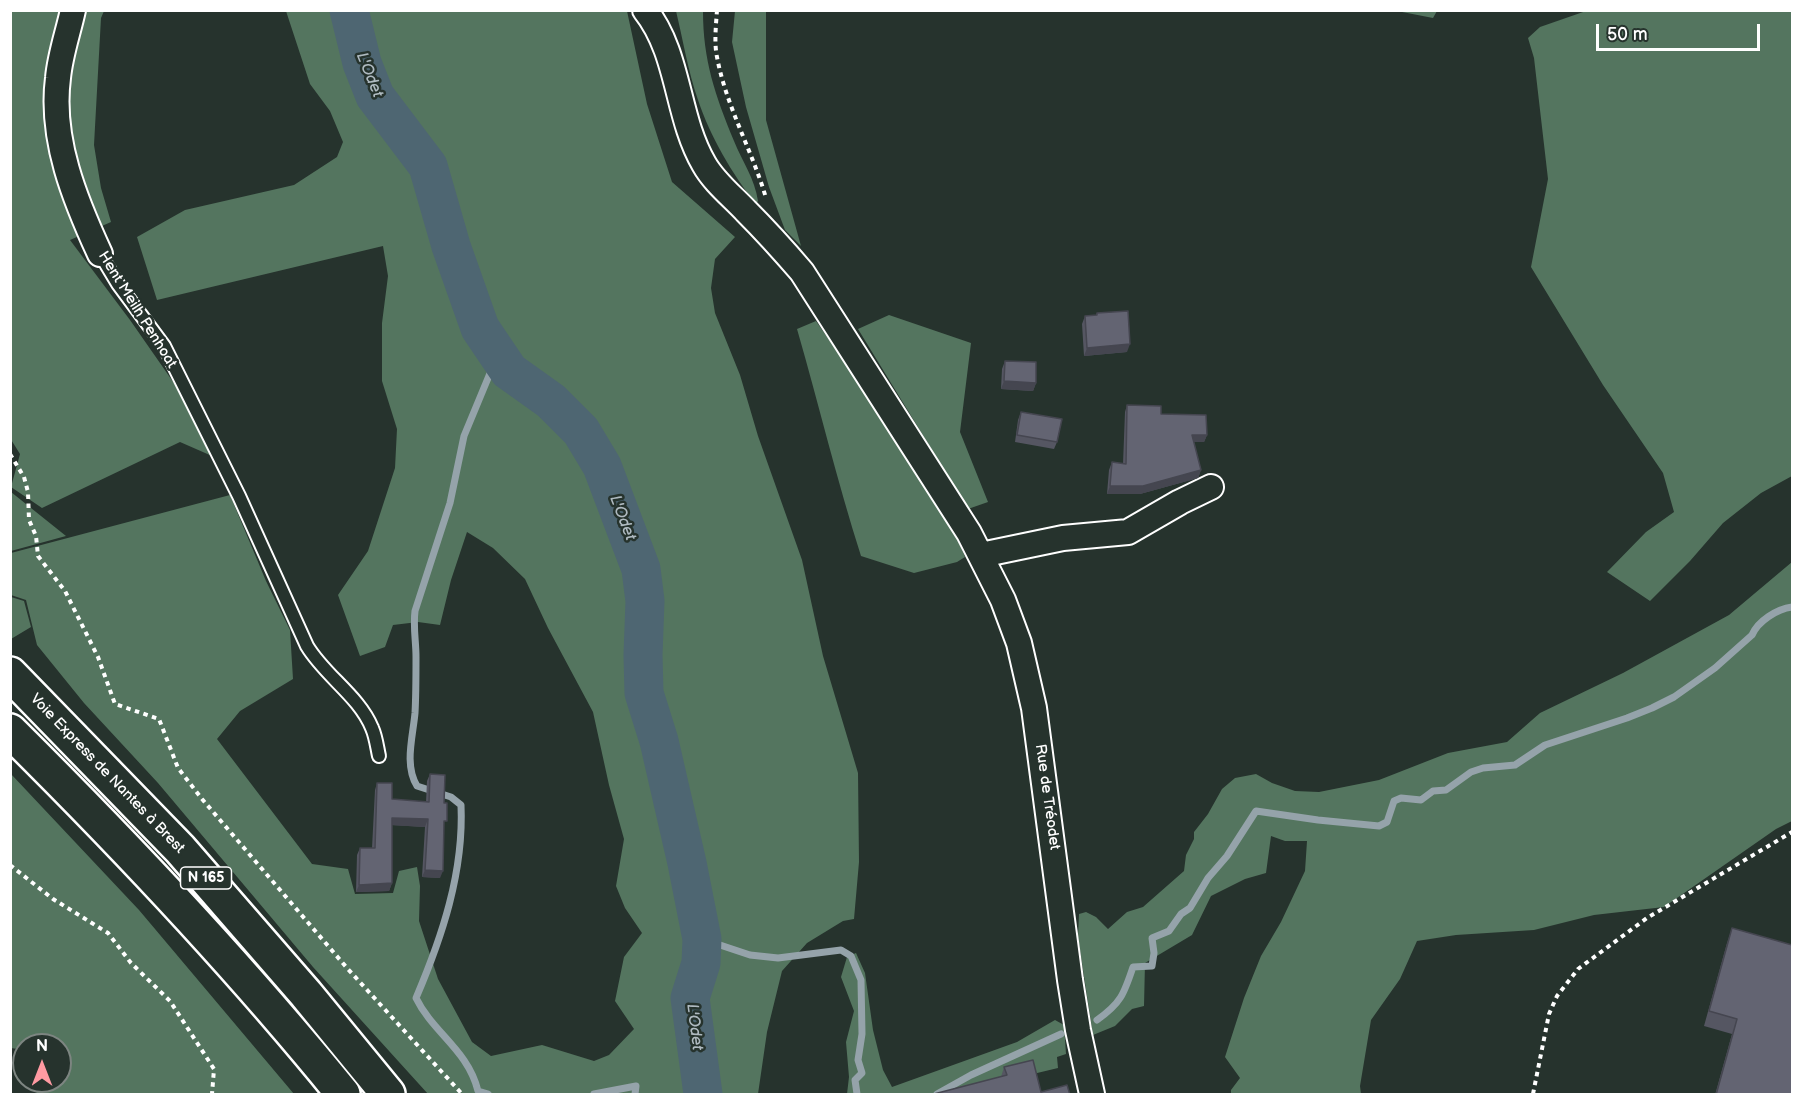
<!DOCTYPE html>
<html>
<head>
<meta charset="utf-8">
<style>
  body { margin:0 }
  #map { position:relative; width:1803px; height:1105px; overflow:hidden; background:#26332d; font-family:"Balsamiq Sans",sans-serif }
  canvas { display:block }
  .frame { position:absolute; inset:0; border:12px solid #fff; pointer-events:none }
  .north { position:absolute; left:12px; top:1033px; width:60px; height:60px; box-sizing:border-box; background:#26332d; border:2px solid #7d8581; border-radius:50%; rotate:0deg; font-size:16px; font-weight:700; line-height:24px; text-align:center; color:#fff }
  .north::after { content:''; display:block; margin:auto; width:21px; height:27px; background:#ff9aa2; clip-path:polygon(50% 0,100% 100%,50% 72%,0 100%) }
  .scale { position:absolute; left:1596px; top:24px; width:164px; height:27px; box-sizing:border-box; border:3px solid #fff; border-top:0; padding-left:8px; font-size:18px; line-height:21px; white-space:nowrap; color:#fff; -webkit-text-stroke:4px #26332d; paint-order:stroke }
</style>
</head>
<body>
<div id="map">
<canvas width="1803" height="1105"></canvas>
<div class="frame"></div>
<div class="north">N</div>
<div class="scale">50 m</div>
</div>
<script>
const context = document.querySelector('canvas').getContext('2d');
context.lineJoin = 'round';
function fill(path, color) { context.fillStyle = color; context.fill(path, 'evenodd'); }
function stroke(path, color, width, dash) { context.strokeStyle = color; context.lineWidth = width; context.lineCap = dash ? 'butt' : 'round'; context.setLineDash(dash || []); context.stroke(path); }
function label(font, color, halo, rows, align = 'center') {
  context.font = font + ' "Balsamiq Sans",sans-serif'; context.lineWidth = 5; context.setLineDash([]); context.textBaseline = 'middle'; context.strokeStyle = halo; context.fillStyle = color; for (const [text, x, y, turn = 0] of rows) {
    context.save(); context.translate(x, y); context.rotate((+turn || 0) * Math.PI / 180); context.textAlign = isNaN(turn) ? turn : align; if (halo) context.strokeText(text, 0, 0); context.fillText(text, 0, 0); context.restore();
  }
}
fill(new Path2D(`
  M 10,11 L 104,11 L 101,18 L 94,145 L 101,188 L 111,222 L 70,240 L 130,320 L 176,386 L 212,456 L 180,442 L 42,508 L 11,487 L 20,454 L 10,438 Z
  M 286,11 L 627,11 L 647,104 L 672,182 L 735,237 L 715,259 L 711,288 L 715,313 L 740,375 L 758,436 L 802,560 L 823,656 L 858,773 L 859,862 L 854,919 L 843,921 L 807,943 L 782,971 L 767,1032 L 758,1094 L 428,1094 L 313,967 L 158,783 L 84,703 L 37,645 L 26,600 L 11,595 L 11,553 L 230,495 L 266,581 L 290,630 L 293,679 L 240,711 L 217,739 L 312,864 L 348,869 L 355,894 L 393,893 L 399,871 L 417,867 L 420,886 L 419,921 L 438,979 L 472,1042 L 491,1056 L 542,1045 L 594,1061 L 609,1055 L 634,1029 L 615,1001 L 624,957 L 642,933 L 625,908 L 616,886 L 624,839 L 609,785 L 593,712 L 548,628 L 525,579 L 493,548 L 467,532 L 451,580 L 440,625 L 418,622 L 393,625 L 385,647 L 360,656 L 338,595 L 368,551 L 395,468 L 397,429 L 382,381 L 382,323 L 388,276 L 383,246 L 157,300 L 137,237 L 185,210 L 294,185 L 337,157 L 343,142 L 330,111 L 310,84 Z
  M 676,11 L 703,11 C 703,60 715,95 734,141 C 742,161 755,179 758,201 L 756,204 C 732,174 710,136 698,100 C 688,71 683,40 676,11 Z
  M 735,11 L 766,11 L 766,120 L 801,246 L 785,230 L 769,187 L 746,107 L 732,42 Z
  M 1397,11 L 1437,10 L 1437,11 L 1433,18 Z
  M 1586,11 L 1792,11 L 1792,476 L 1761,493 L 1723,523 L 1690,561 L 1650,601 L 1607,572 L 1646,532 L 1674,512 L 1663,473 L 1603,385 L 1531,267 L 1548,179 L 1534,58 L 1528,38 L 1540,27 Z
  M 889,315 L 971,343 L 960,432 L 988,502 L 968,509 L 858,329 Z
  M 816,321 L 878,410 L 950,522 L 965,557 L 957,562 L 914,573 L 861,556 C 837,481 819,405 797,329 Z
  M 10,492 L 11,492 L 66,536 L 11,551 Z
  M 1792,562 L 1792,821 L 1776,829 L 1664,907 L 1594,915 L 1534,930 L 1456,935 L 1417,941 L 1400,979 L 1371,1020 L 1360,1086 L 1361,1094 L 1231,1094 L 1231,1090 L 1240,1078 L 1225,1057 L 1244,998 L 1261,956 L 1281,922 L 1305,871 L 1307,841 L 1285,841 L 1271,836 L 1266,873 L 1245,879 L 1211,896 L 1192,935 L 1145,963 L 1144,1006 L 1132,1009 L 1115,1026 L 1093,1035 L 1078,937 L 1079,914 L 1086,912 L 1096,917 L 1108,929 L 1127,912 L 1143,907 L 1184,871 L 1186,855 L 1194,839 L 1194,832 L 1208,814 L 1222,789 L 1235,778 L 1256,774 L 1272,783 L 1295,791 L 1319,792 L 1379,780 L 1448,753 L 1507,742 L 1540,713 L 1623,673 L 1729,615 Z
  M 11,597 L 24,601 L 31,627 L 11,639 Z
  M 11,774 L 139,910 L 294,1094 L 37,1094 L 33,1081 L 60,1081 L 60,1045 L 24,1045 L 24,1050 L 11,1048 Z
  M 856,953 L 865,973 L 873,1030 L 883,1070 L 892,1087 L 1017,1042 L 1055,1020 L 1064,1025 L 1066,1054 L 1057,1057 L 1058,1068 L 1033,1074 L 973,1094 L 847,1094 L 849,1077 L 846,1042 L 854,1011 L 841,977 L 847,957 Z`), '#54755f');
stroke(new Path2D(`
  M 702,939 L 750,955 L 778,958 L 841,950 L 851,956 L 861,980 L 862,1034 L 858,1060 L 862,1073 L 855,1080 L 857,1094
  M 1097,1020 C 1121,1003 1124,994 1133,967 L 1152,966 L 1154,953 L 1152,938 L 1169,931 L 1181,914 L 1190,908 L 1208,878 L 1227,856 L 1256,811 L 1318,820 L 1379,826 L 1387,822 L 1394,801 L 1401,798 L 1421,800 L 1433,791 L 1446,790 L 1471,772 L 1483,768 L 1515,765 L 1545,745 L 1627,718 L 1652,708 L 1674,697 L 1715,668 L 1752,635 C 1758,621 1777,609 1792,607
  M 488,1094 L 478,1091 C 468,1050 433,1033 416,998 C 442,937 464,872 461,805 L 451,797 L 417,786 C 404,765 413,736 415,713 C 416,695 416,676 416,657 C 416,641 413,627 415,611 L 450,503 L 464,436 L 498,354
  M 594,1094 L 636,1086 L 635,1094
  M 937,1094 L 971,1075 L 1061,1034`), '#95a3aa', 7);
stroke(new Path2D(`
  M 349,10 L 362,63 L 375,96 L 428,166 L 451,246 L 480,328 L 509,371 L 551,401 L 581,431 L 602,466 L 641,569 L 645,601 L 643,655 L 644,693 L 659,741 L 687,863 L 702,939 L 701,963 L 690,998 L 703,1094`), '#4e6672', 39);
const lane = new Path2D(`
  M 100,254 L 118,284 L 164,346 L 239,496 L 307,646 C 325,676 359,696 372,728 C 376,737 377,747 379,756`);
const street = new Path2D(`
  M 73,10 C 68,33 60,55 58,78 C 50,139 75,200 100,254
  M 645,10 C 680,54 676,116 704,164 C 714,182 732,196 746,211 C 766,231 784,251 802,272 L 969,533 L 1003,600 L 1019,643 L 1034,708 L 1070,980 L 1078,1030 L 1092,1094
  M 981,555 L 1063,538 L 1128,532 L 1180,502 L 1211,487`);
const highway = new Path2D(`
  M 10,674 L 180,849 L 306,994 L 388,1094
  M 10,731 C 127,847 239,966 343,1094`);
stroke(lane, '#fff', 16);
stroke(street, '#fff', 28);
stroke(highway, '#fff', 38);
stroke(new Path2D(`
  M 717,10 C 716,25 714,43 717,57 C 726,106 752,150 766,198
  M 10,454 L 24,477 L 28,492 L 29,520 L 36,536 L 38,556 L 65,591 L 98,657 L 115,704 L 159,719 L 178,768 L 202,799 L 347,968 L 462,1094
  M 10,865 L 53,899 L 108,933 L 131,963 L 170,1001 L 214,1069 L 212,1094
  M 1533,1094 L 1549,1014 L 1557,996 L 1578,969 L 1647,918 L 1792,832`), '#fff', 4, [4.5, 4.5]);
stroke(lane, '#26332d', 12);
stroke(street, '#26332d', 24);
stroke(highway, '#26332d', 33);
fill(new Path2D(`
  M 1097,313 L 1127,352 L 1084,356 L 1082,324 L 1085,316 L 1096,315 Z
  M 1005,361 L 1036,383 L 1033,391 L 1001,389 L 1002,369 Z
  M 1127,405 L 1161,414 L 1207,435 L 1204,442 L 1194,442 L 1201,470 L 1198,478 L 1140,494 L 1107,494 L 1109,470 L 1112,462 L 1123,464 L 1125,412 Z
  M 1021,412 L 1057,442 L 1054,449 L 1015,442 L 1018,420 Z
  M 430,774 L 444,828 L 440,878 L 422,877 L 425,827 L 392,825 L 392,883 L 389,891 L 356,892 L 357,855 L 360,848 L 372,848 L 375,790 L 377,783 L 392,799 L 426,802 L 427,781 Z
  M 1732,928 L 1792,1095 L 1715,1095 L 1732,1034 L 1704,1026 L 1727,943 Z
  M 1004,1067 L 1041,1092 L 930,1095 L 1001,1077 Z`), '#555662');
fill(new Path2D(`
  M 1130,344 L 1127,352 L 1084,356 L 1087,348 Z
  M 1004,381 L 1036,383 L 1033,391 L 1001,389 Z
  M 1192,435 L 1207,435 L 1204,442 L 1189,442 Z
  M 1201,470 L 1198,478 L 1140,494 L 1107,494 L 1110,486 Z
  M 392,818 L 428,819 L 425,827 L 389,825 Z
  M 425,870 L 443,871 L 440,878 L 422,877 Z
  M 392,883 L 389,891 L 356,892 L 359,885 Z`), '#454650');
const building = new Path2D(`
  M 1128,311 L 1130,344 L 1087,348 L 1085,316 L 1097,315 L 1097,313 Z
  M 1005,361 L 1036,362 L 1036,383 L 1004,381 Z
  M 1127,405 L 1161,406 L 1161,414 L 1206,415 L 1207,435 L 1192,435 L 1201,470 L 1143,486 L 1110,486 L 1112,462 L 1126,464 Z
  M 1021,412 L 1062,419 L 1057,442 L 1017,435 Z
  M 430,774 L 445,775 L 444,803 L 447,803 L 447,821 L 444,821 L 443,871 L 425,870 L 428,819 L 392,818 L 392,883 L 359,885 L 360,848 L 375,848 L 377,783 L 392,783 L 392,799 L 429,802 Z
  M 1732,928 L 1792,945 L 1792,1095 L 1716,1095 L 1737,1019 L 1709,1011 Z
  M 1033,1060 L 1041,1092 L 1067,1085 L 1070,1095 L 930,1095 L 1007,1075 L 1004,1067 Z`);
fill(building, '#636472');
stroke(building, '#454650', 1.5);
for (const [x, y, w] of [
  [206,878,51]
]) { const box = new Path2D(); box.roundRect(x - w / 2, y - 11, w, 22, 4.5); context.fillStyle = '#26332d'; context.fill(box); stroke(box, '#fff', 1.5); }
label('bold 14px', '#fff', null, [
  ["N 165",206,878]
]);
label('15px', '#fff', '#26332d', [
  ["Hent Meilh Penhoat",137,310,58],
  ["Voie Express de Nantes à Brest",107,774,46],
  ["Rue de Tréodet",1047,797,82]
]);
label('italic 16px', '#afbac0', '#26332d', [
  ["L'Odet",369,75,68],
  ["L'Odet",622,518,69],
  ["L'Odet",694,1027,83]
]);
</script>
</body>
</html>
